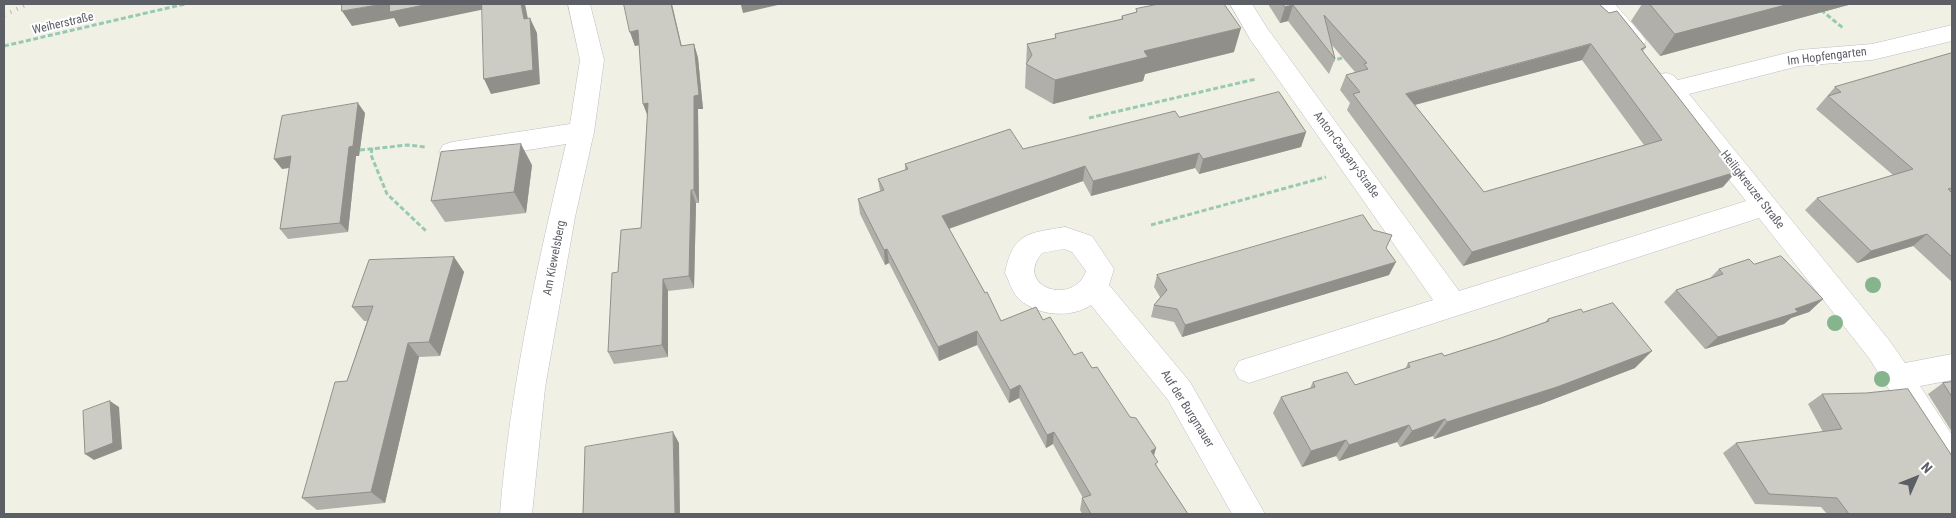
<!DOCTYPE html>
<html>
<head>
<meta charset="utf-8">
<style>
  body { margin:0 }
  #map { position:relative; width:1956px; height:518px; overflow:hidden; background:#f0f0e5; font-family:"Roboto Condensed",sans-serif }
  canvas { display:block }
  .frame { position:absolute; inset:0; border:5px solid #5c5f66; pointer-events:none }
  .north { position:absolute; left:1891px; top:453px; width:50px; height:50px; -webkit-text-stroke:4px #fff; paint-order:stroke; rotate:46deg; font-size:14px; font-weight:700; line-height:20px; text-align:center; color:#5c5f66 }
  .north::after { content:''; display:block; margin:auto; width:18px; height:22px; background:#5c5f66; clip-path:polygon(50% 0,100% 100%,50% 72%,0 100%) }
</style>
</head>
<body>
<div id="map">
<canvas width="1956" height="518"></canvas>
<div class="frame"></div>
<div class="north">N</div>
</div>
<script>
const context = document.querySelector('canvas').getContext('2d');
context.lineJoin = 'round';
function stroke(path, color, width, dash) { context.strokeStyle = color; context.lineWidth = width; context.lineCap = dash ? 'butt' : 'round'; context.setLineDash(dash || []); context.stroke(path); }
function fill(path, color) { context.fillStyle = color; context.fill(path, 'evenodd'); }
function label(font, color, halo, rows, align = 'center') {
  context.font = font + ' "Roboto Condensed",sans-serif'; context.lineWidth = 4; context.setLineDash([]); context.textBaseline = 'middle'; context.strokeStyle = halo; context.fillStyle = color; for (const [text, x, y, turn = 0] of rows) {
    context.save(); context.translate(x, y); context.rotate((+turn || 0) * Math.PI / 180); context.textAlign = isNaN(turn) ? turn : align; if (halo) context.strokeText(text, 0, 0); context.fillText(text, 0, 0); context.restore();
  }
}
const minor = new Path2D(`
  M 568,4 L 590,4 L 604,60 L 594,132 L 575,217 L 545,388 L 532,514 L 500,514 C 510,389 537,266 566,144 L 452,162 L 443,159 L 439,152 L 443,145 L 452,142 L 570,124 L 580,60 Z
  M 1230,4 L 1252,4 L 1267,28 L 1459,291 L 1746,201 L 1656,87 L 1653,81 L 1656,75 C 1666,72 1671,72 1678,80 L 1799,50 L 1872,44 L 1952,25 L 1952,41 L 1872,60 L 1799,66 L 1689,94 L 1889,340 L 1905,363 L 1952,354 L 1952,380 L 1920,386 L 1952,435 L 1952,475 L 1941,471 L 1869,358 L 1759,218 L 1249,383 L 1239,379 L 1234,370 L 1239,361 L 1433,300 L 1250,39 Z
  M 1592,4 L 1615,4 L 1642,35 L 1646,41 L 1642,47 L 1634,49 L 1626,47 Z
  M 1065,227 L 1092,236 L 1114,269 L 1109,285 L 1190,382 L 1265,514 L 1232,514 L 1168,400 L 1091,305 C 1071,319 1036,316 1018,298 C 1012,292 1009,280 1005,273 C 1013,232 1029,233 1065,227 ZM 1064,249 L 1072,252 L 1086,271 C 1074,307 1013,287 1042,253 Z`);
stroke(minor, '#bcbdc4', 1);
stroke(new Path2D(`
  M 1821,10 L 1843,28
  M 4,46 L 185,4
  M 1330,61 L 1346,57
  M 1089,118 L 1256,79
  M 372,148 L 371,155 L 387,194 L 426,231
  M 360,150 L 408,145 L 425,147
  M 1151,225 L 1326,177`), '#98cab2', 3, [5, 2.5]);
fill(minor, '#fff');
stroke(new Path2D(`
  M 4,15 L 28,4`), '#b8b8b9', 4, [1, 6]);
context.fillStyle = '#86b48d';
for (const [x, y] of [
  [1873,285],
  [1835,323],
  [1882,379]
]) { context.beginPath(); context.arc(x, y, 8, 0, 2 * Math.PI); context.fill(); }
fill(new Path2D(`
  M 1268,4 L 1599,4 L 1646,47 L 1643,51 L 1723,187 L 1463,266 L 1347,110 L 1350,103 L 1340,90 L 1346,75 L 1355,72 L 1332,45 L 1335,59 L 1329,74 L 1288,21 L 1280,23 ZM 1582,60 L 1644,145 L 1484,192 L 1415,105 Z
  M 1642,4 L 1852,4 L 1660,56 L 1631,21 Z
  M 1136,9 L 1234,52 L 1145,74 L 1143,81 L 1053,104 L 1025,88 L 1027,44 L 1055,38 L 1055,34 L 1121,19 L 1122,16 L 1136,12 Z
  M 630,32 L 682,46 L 694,44 L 698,58 L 703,109 L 698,109 L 699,203 L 696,203 L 694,288 L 668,291 L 668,357 L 614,364 L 608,352 L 618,272 L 641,228 L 648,116 L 639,45 L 635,46 Z
  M 1952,53 L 1952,282 L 1913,246 L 1857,263 L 1805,210 L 1817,198 L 1893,175 L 1816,109 L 1835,87 Z
  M 365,113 L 359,156 L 356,156 L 348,232 L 288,239 L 280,229 L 289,168 L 282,169 Z
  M 1179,117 L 1306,132 L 1301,147 L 1199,174 L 1195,168 L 1091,196 L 1083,181 L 949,229 L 1001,321 L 1043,320 L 1074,355 L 1092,368 L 1130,417 L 1156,448 L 1154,456 L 1157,467 L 1188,514 L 1082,514 L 1080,510 L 1082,498 L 1083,498 L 1053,444 L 1046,448 L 1019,398 L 1009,403 L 977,345 L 939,361 L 889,263 L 885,265 L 860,214 L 858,199 L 880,191 L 878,179 L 905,170 L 905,164 L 1023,149 Z
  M 532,165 L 526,213 L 445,222 L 431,201 Z
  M 1386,248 L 1389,275 L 1182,337 L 1174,322 L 1151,317 L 1154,305 L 1160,297 L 1154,287 L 1157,275 Z
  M 454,257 L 464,272 L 440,356 L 419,357 L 385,503 L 317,510 L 302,498 L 347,381 L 367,321 L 364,321 L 352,307 Z
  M 1754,264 L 1823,299 L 1809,312 L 1791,318 L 1784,324 L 1705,349 L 1664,302 L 1676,290 L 1710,278 L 1719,269 Z
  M 1583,312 L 1635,368 L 1541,404 L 1434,439 L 1433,436 L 1400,447 L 1397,442 L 1339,461 L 1336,456 L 1302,467 L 1273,413 L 1281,397 L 1310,388 L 1313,382 L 1355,385 L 1405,369 L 1408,363 L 1444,356 L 1498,339 L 1545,322 L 1548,319 Z
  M 1952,382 L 1952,432 L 1928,394 L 1943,383 Z
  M 1822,394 L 1952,514 L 1827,514 L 1821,507 L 1755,504 L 1723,453 L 1736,443 L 1823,432 L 1808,404 Z`), '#b0afa9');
fill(new Path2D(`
  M 383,4 L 488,4 L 490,8 L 399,27 L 394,18 L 352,26 L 342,11 Z
  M 521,4 L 525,4 L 531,34 L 524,19 Z
  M 671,4 L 672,4 L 685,60 L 681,46 Z
  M 747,4 L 782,4 L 743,13 L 741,5 Z
  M 1789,4 L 1852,4 L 1660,56 L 1675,34 Z
  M 1293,5 L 1288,21 L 1280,23 L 1285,7 Z
  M 530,18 L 537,33 L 540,84 L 491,94 L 484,79 Z
  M 1241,28 L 1234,52 L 1145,74 L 1143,81 L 1053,104 L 1055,80 L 1144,51 Z
  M 638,30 L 643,44 L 635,46 L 630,32 Z
  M 694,44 L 698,58 L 703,109 L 698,109 L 699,203 L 694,190 Z
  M 1591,44 L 1582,60 L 1399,109 L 1406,94 Z
  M 358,103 L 365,113 L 359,156 L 356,156 L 348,232 L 340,223 L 349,147 Z
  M 648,103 L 648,117 L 643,104 Z
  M 1306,132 L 1301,147 L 1199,174 L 1203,159 Z
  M 521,144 L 532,165 L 526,213 L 514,192 Z
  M 1199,153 L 1195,168 L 1091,196 L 1093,181 Z
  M 291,156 L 299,166 L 282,169 L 274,159 Z
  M 1085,166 L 1083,181 L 942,231 L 942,216 Z
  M 1736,172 L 1723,187 L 1463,266 L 1472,252 Z
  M 691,190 L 696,203 L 694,288 L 689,276 Z
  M 1927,234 L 1913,246 L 1857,263 L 1871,251 Z
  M 887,249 L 889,263 L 885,265 L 884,250 Z
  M 454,257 L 464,272 L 440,356 L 429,342 Z
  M 1396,262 L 1389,275 L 1182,337 L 1185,325 Z
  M 663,279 L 668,291 L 668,357 L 662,345 Z
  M 1823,299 L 1809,312 L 1791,318 L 1784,324 L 1705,349 L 1718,337 L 1795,309 Z
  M 977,331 L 977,345 L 939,361 L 938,347 Z
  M 408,343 L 419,357 L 385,503 L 371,492 Z
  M 1652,351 L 1635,368 L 1541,404 L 1434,439 L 1447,422 Z
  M 1020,385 L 1019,398 L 1009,403 L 1010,390 Z
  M 110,401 L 119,407 L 122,449 L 94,460 L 85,454 Z
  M 1445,419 L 1433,436 L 1400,447 L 1412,431 Z
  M 1409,425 L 1397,442 L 1339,461 L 1349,445 Z
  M 673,432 L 679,443 L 680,514 L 675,514 Z
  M 1054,432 L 1053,444 L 1046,448 L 1047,435 Z
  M 1346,440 L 1336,456 L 1302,467 L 1311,451 Z
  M 1156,448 L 1152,461 L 1151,451 Z`), '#908f89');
const building = new Path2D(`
  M 342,4 L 383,4 L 342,11 Z
  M 390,4 L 429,4 L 390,12 Z
  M 482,4 L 521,4 L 524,19 L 530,18 L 533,70 L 484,79 Z
  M 624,4 L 671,4 L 681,46 L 694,44 L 699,95 L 694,96 L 694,190 L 691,190 L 689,276 L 663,279 L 662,345 L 608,352 L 612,273 L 618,272 L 621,230 L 641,228 L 648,103 L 643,104 L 638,30 L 630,32 Z
  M 1159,4 L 1224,4 L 1241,28 L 1144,51 L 1148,57 L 1055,80 L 1026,64 L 1032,55 L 1027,44 L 1056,38 L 1055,34 L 1123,19 L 1122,16 L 1137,12 L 1136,9 Z
  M 1283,4 L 1599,4 L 1609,13 L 1617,11 L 1646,47 L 1641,49 L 1736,172 L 1472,252 L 1353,94 L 1360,92 L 1346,75 L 1368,69 L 1364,64 L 1367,63 L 1324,15 L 1335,59 L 1293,5 L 1285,7 ZM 1591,44 L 1662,140 L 1484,192 L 1406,94 Z
  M 1650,4 L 1789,4 L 1675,34 Z
  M 1952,53 L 1952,188 L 1948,189 L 1952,193 L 1952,257 L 1927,234 L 1871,251 L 1817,198 L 1913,169 L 1828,96 L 1841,92 L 1835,87 Z
  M 1279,92 L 1306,132 L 1203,159 L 1199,153 L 1093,181 L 1085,166 L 942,216 L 985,293 L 987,292 L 1001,321 L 1036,307 L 1043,320 L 1050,317 L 1074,355 L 1082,352 L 1092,368 L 1097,367 L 1130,417 L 1136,418 L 1156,448 L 1151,451 L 1158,462 L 1155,464 L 1188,514 L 1091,514 L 1082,498 L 1091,495 L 1054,432 L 1047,435 L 1020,385 L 1010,390 L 977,331 L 938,347 L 887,249 L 884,250 L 858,199 L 884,190 L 878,179 L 908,169 L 905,164 L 1010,129 L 1023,149 L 1175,111 L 1179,117 Z
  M 358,103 L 353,146 L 349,147 L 340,223 L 280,229 L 291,156 L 274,159 L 282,116 Z
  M 521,144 L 514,192 L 431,201 L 441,152 Z
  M 1363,215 L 1373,230 L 1392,235 L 1386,248 L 1396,262 L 1185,325 L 1177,309 L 1154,305 L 1167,290 L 1157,275 Z
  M 1781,256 L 1823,299 L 1795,309 L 1798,312 L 1718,337 L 1676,290 L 1723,274 L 1719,269 L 1749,259 L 1754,264 Z
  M 454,257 L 429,342 L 408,343 L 371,492 L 302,498 L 335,382 L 347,381 L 373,306 L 352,307 L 369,260 Z
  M 1613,303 L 1652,351 L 1557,387 L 1447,422 L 1445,419 L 1412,431 L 1409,425 L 1349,445 L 1346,440 L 1311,451 L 1281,397 L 1315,387 L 1313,382 L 1347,372 L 1355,385 L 1410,367 L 1408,363 L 1442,353 L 1444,356 L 1498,339 L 1549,321 L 1548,319 L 1581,309 L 1583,312 Z
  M 1952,382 L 1952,397 L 1943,383 Z
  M 1908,389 L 1952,456 L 1952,514 L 1849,514 L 1837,498 L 1769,494 L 1736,443 L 1842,429 L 1822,394 L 1866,393 Z
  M 110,401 L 113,443 L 85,454 L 83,411 Z
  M 673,432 L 675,514 L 583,514 L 585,447 Z`);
fill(building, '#cdccc4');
stroke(building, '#908f89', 1);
label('12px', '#5c5f66', '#fff', [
  ["Weiherstraße",63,24,-13],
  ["Im Hopfengarten",1827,57,-7],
  ["Anton-Caspary-Straße",1346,155,54],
  ["Heiligkreuzer Straße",1752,190,52],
  ["Am Kiewelsberg",555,258,-79],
  ["Auf der Burgmauer",1187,409,58]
]);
</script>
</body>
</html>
